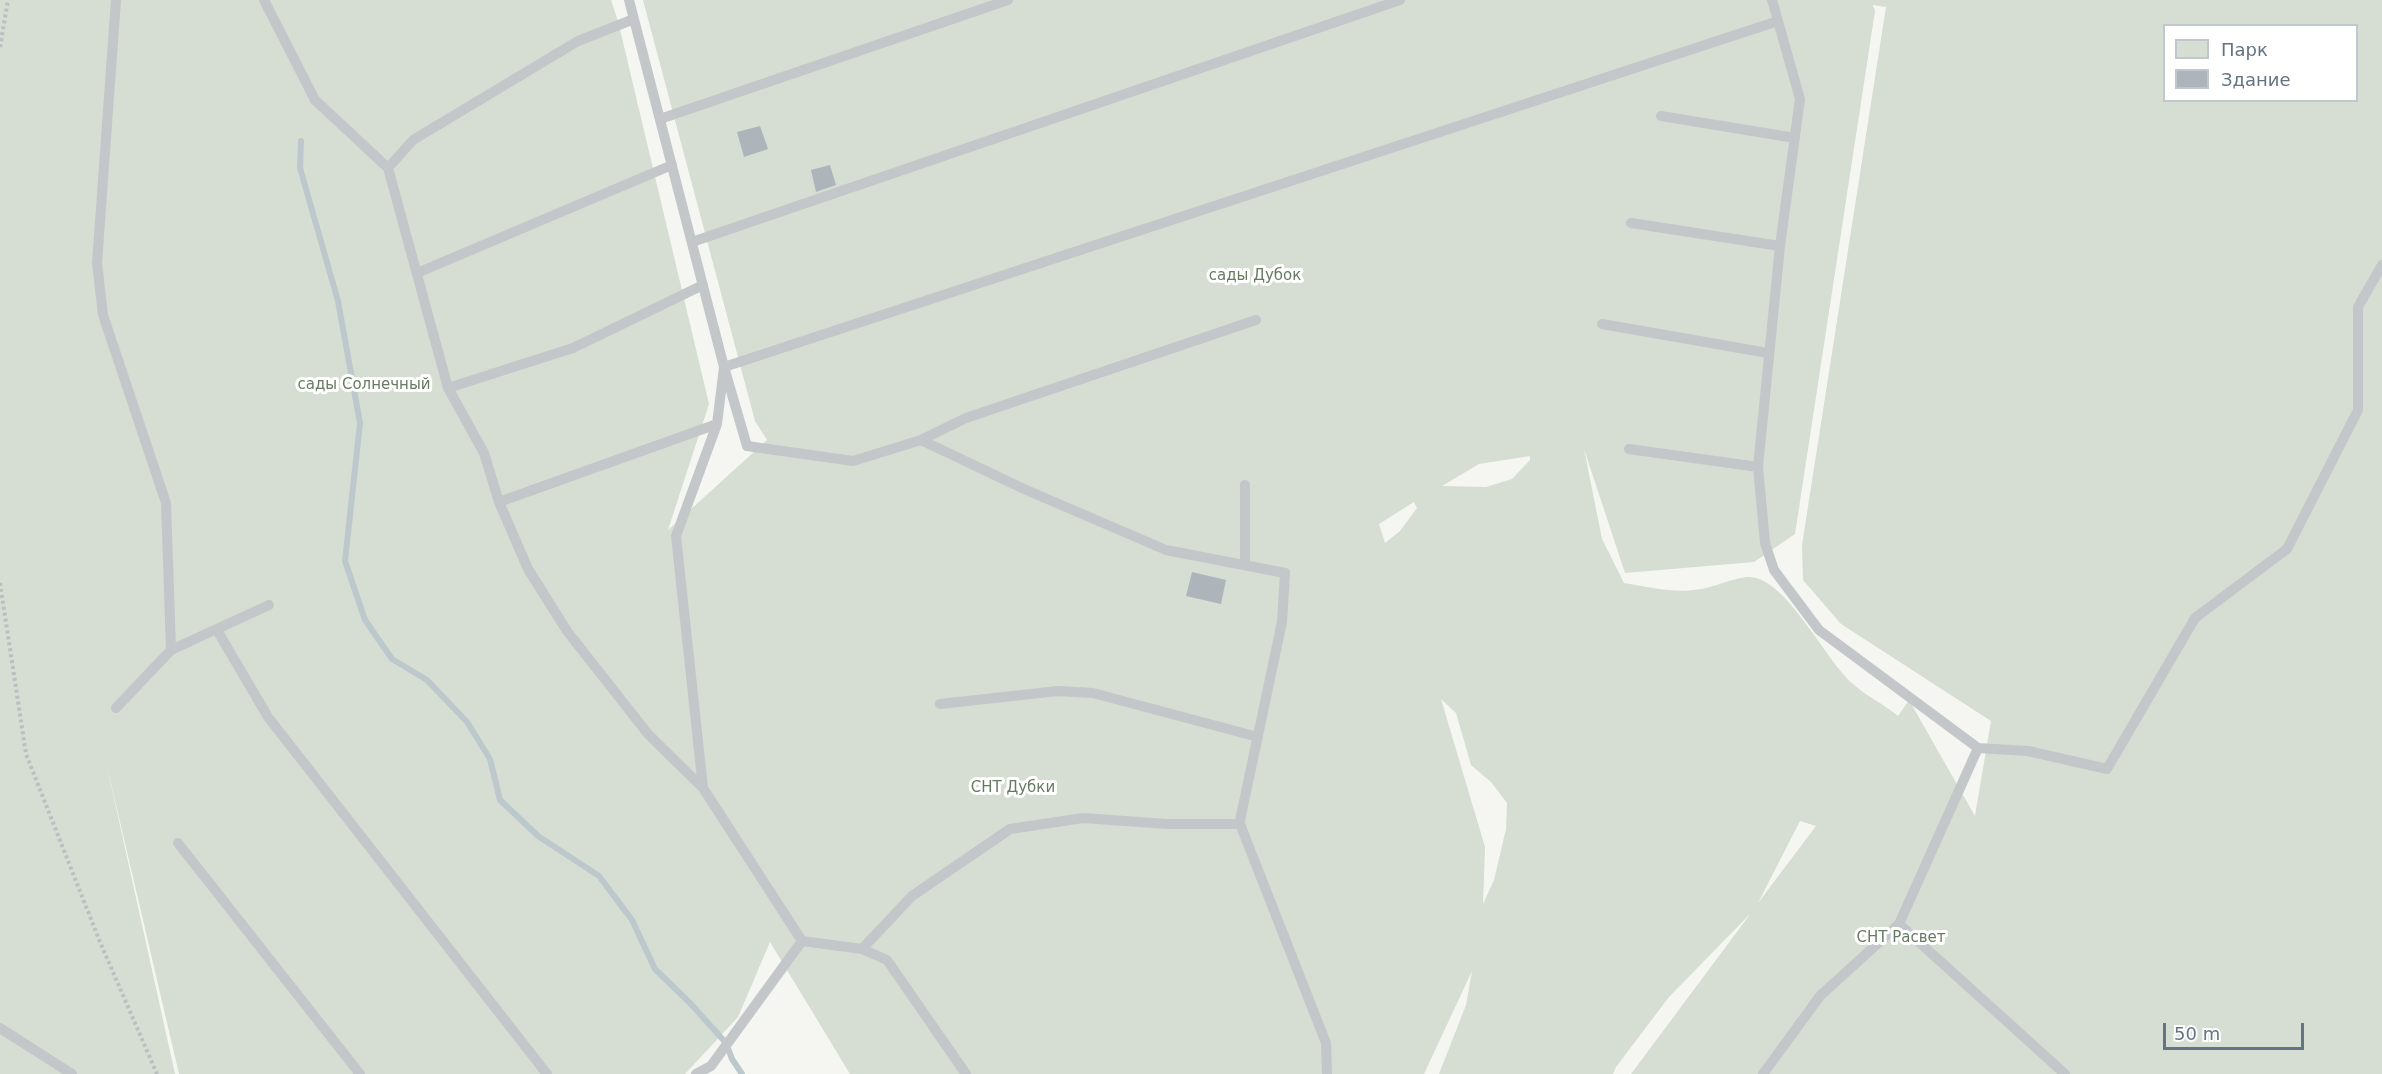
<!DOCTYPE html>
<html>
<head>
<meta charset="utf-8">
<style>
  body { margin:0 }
  #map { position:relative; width:2382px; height:1074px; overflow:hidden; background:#f5f6f1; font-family:"DejaVu Sans",sans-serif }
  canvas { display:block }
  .legend { position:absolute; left:2163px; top:24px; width:195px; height:78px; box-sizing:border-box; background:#fff; border:2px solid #c1c7ce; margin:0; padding:8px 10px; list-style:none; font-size:18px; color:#637484 }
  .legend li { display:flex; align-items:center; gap:12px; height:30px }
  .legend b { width:30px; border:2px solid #c1c7ce }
  .scale { position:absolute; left:2163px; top:1023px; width:141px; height:27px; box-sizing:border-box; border:3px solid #637484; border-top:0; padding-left:8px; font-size:18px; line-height:21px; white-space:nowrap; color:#637484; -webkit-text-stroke:4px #fff; paint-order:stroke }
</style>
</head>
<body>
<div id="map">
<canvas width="2382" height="1074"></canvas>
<ul class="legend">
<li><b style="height:16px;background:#d6ddd2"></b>Парк</li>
<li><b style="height:16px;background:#adb4ba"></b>Здание</li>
</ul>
<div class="scale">50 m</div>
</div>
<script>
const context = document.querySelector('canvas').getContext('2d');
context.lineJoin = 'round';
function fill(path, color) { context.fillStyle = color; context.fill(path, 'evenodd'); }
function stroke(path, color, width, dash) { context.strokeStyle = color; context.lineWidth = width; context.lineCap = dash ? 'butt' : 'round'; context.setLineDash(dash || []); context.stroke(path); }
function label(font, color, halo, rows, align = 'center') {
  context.font = font + ' "DejaVu Sans",sans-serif'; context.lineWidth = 6; context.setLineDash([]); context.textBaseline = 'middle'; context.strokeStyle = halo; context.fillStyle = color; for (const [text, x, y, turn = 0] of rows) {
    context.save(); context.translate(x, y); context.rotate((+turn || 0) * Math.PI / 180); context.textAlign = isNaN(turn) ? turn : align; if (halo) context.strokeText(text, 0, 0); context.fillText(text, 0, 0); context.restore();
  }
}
fill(new Path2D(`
  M 0,0 L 611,0 L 618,21 L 709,404 L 668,530 L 767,440 L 755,421 L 643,0 L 2382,0 L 2382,1074 L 1631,1074 L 1751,913 L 1669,997 L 1616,1067 L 1613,1074 L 1439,1074 L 1466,1005 L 1472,971 L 1424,1074 L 850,1074 L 770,942 L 738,1017 L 685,1074 L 179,1074 L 106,762 L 175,1074 L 0,1074 ZM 1873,5 L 1886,7 L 1802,545 L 1803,580 L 1841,624 L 1991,721 L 1975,816 L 1909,700 L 1898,716 C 1884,704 1866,696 1853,684 C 1825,660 1787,579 1750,577 C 1739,576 1714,587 1701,589 C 1675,594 1649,587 1624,583 L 1602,539 L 1584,449 L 1625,573 L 1754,562 L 1795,534 L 1875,11 ZM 2164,26 L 2356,26 L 2356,100 L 2164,100 ZM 1530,456 L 1530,460 L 1512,479 L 1486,487 L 1442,486 L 1479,464 ZM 1414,502 L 1417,508 L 1400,531 L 1385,543 L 1379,524 ZM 1441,699 L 1456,713 L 1471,765 L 1491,782 L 1507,803 L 1506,829 L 1494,880 L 1483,904 L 1485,847 ZM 1800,821 L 1816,826 L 1758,903 Z`), '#d6ddd2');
stroke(new Path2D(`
  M 301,141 L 300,168 L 338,301 L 360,423 L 345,561 L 365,620 L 392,659 L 427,680 L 467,722 L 490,759 L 500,800 L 538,836 L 599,876 L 632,920 L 655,969 L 691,1004 L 726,1043 L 732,1059 L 742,1074`), '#bcc8cc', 6);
fill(new Path2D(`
  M 760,126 L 768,149 L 744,157 L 737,132 Z
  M 830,165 L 836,185 L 816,192 L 811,170 Z
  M 1192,572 L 1226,580 L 1221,604 L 1186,596 Z`), '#adb4ba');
stroke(new Path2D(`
  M 0,47 L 8,0
  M 0,583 L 26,754 L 100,942 L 157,1074`), '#bcbfc1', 4, [3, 3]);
stroke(new Path2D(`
  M 116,0 L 97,263 L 103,315 L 166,503 L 171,650
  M 264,0 L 315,100 L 388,168 L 448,388 L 484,453 L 499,502 L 528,569 L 567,631 L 648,734 L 703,788
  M 629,0 L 724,367 L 717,424 L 676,536 L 703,788 L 802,941 L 711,1066 L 696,1074
  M 1772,0 L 1800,99 L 1780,246 L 1758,467 L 1765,543 L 1774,570 L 1819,630 L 1978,748 L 2028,751 L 2107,769 L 2195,618 L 2287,549 L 2358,410 L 2358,307 L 2382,265
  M 1661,116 L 1795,138
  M 660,119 L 1008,0
  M 388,168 L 413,140 L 578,41 L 634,19
  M 1631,223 L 1780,246
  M 692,242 L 1400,0
  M 417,273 L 672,165
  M 1602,324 L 1768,353
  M 448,388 L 573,348 L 703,285
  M 921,440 L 966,418 L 1256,320
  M 1629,449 L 1758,467
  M 499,502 L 717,424
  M 1245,565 L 1245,485
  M 217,630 L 268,717 L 547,1074
  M 940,704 L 1058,691 L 1093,693 L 1258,737
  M 116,708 L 171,650 L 269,605
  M 1978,748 L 1899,924 L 2065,1074
  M 1239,825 L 1282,622 L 1285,573 L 1166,550 L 1024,489 L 921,440 L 853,461 L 747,446 L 724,367 L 1778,21
  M 178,843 L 360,1074
  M 802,941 L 862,949 L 887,960 L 966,1074
  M 862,949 L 912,896 L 1010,829 L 1083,818 L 1167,824 L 1240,824 L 1326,1043 L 1327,1074
  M 0,1028 L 72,1074
  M 1763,1074 L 1820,996 L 1899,924`), '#c3c7ca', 10);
label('15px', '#667b62', '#fff', [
  ["сады Дубок",1255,276],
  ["сады Солнечный",364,385],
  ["СНТ Дубки",1013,788],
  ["СНТ Расвет",1901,938]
]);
</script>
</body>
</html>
